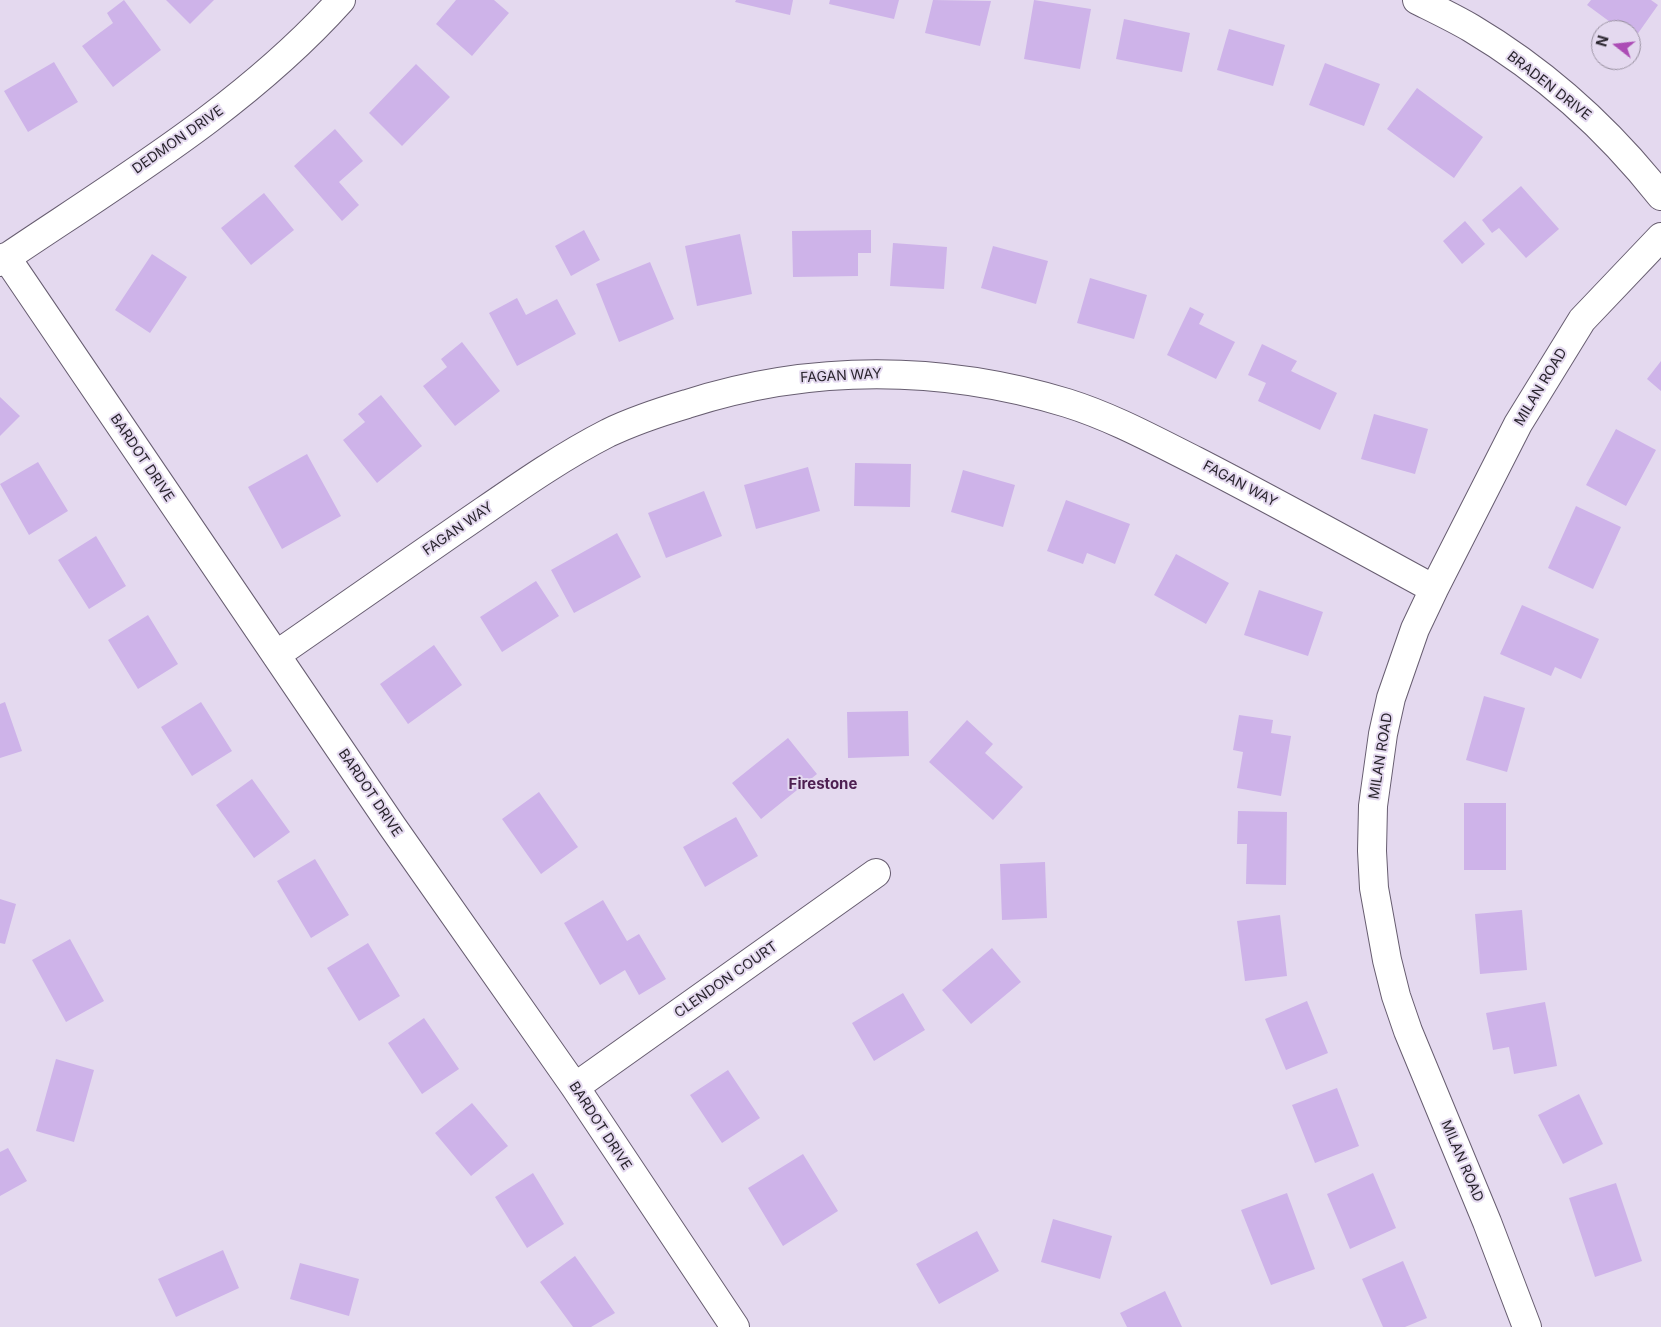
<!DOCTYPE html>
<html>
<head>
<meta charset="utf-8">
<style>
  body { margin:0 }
  #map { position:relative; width:1661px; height:1327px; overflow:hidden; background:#e4d9ef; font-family:Inter,sans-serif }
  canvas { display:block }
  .north { position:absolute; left:1591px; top:20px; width:50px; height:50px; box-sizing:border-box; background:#e4d9ef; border:1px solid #9991a1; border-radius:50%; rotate:286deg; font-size:14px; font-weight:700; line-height:20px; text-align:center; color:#29242d }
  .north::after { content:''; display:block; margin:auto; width:18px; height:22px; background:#ac4cb5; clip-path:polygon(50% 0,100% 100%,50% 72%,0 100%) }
</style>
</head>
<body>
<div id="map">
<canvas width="1661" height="1327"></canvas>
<div class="north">N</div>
</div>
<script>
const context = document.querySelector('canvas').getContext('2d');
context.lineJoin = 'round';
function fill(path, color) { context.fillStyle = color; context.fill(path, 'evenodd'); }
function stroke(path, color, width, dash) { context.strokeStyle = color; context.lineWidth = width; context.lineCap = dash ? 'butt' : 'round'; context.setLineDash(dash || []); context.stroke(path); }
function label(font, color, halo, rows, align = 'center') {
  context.font = font + ' Inter,sans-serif'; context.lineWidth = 4; context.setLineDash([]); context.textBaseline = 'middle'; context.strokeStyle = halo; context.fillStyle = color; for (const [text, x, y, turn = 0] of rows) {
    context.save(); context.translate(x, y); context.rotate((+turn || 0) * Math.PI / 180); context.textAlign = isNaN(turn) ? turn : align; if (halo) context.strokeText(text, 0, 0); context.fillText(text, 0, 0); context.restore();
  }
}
fill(new Path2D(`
  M 124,0 L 161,50 L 113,87 L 82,46 L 113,23 L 107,13 Z
  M 166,0 L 214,0 L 190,24 Z
  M 456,0 L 494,0 L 509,13 L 472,56 L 436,24 Z
  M 736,0 L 793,0 L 790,15 L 735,2 Z
  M 830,0 L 899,0 L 894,19 L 829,4 Z
  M 933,0 L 991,1 L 980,46 L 925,33 Z
  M 1034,0 L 1091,9 L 1080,69 L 1024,59 Z
  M 1591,0 L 1651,0 L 1658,5 L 1634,39 L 1631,37 L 1631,30 L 1621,30 L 1587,5 Z
  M 1124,19 L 1190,33 L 1182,72 L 1116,59 Z
  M 1229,29 L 1285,45 L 1273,86 L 1217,70 Z
  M 54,62 L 78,102 L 28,132 L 4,91 Z
  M 1325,63 L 1380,84 L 1364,126 L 1309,105 Z
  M 416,64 L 450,97 L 402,146 L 369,113 Z
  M 1417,88 L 1483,137 L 1454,178 L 1387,129 Z
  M 335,129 L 363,161 L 339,182 L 359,205 L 342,221 L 294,166 Z
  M 1521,186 L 1559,229 L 1526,258 L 1499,228 L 1492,233 L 1482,220 Z
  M 264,193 L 294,230 L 251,265 L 221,228 Z
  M 1465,221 L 1485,244 L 1462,264 L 1443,241 Z
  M 584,230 L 600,260 L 571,276 L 555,246 Z
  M 871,230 L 871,253 L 858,253 L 858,276 L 793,277 L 792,231 Z
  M 740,234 L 752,294 L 697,306 L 685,246 Z
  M 893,243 L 947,247 L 944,289 L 890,286 Z
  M 993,246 L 1048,261 L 1036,304 L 981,288 Z
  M 152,254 L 187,277 L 150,333 L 115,310 Z
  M 650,262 L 674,319 L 619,342 L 596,284 Z
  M 1090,278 L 1147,295 L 1134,339 L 1077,323 Z
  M 517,298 L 526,315 L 557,299 L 576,334 L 517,366 L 489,313 Z
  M 1190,307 L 1204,314 L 1199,324 L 1235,342 L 1216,379 L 1167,355 Z
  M 462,342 L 500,391 L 455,426 L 423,386 L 447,367 L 441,359 Z
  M 1262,344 L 1297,361 L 1291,371 L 1337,393 L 1320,430 L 1258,401 L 1266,383 L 1248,375 Z
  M 1661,361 L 1661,391 L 1647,379 Z
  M 381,395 L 422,446 L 377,483 L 343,440 L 365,422 L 358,414 Z
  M 0,397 L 20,416 L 0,436 Z
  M 1374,414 L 1428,429 L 1415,474 L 1361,459 Z
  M 1616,429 L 1656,450 L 1626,506 L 1586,485 Z
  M 307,454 L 341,516 L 282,549 L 248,487 Z
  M 38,462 L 68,511 L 29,535 L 0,484 Z
  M 855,463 L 911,464 L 910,507 L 854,506 Z
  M 808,467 L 820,511 L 756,529 L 744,485 Z
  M 963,470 L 1015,485 L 1003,527 L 951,512 Z
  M 704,491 L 722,536 L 666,558 L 648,513 Z
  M 1066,500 L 1130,524 L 1115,564 L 1087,553 L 1083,564 L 1047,551 Z
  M 1576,506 L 1621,527 L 1593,589 L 1548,568 Z
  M 617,533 L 641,577 L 574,613 L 551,570 Z
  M 96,536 L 126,586 L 89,609 L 58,560 Z
  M 1176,554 L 1229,583 L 1206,624 L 1154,595 Z
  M 536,581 L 559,616 L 502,652 L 480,617 Z
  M 1259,590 L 1323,612 L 1308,656 L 1244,635 Z
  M 1522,605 L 1599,639 L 1581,679 L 1555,667 L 1551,676 L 1500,654 Z
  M 148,615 L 178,664 L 138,689 L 108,640 Z
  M 434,645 L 462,685 L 408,724 L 380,684 Z
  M 1484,696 L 1525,708 L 1507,772 L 1466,760 Z
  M 5,702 L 22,751 L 0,758 L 0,704 Z
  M 201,702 L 232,751 L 192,776 L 161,727 Z
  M 908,711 L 909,756 L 848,758 L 847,712 Z
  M 1239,715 L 1273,720 L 1271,733 L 1291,736 L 1281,796 L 1237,788 L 1243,752 L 1233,750 Z
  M 967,720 L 993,744 L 985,753 L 1023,787 L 993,820 L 929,762 Z
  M 788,738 L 817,774 L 761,819 L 732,783 Z
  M 252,779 L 290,832 L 254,858 L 216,805 Z
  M 539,792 L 578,847 L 541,874 L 502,819 Z
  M 1464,803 L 1506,803 L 1506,870 L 1464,870 Z
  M 1238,811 L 1287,812 L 1286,885 L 1246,884 L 1247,844 L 1237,844 Z
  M 736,817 L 758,856 L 705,887 L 683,847 Z
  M 315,859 L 349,915 L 311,938 L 277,881 Z
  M 1045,862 L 1047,918 L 1002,920 L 1000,864 Z
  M 0,899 L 16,904 L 5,944 L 0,943 Z
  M 603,900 L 627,941 L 639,934 L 666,979 L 639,995 L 625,970 L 600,985 L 564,923 Z
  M 1522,910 L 1527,970 L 1480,974 L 1475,914 Z
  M 1280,915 L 1287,976 L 1245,981 L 1237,921 Z
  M 70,939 L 104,1001 L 66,1022 L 32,960 Z
  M 368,943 L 400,996 L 359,1021 L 327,968 Z
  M 992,948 L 1021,982 L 971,1024 L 942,990 Z
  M 903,993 L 925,1030 L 874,1061 L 852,1023 Z
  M 1307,1001 L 1328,1053 L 1286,1070 L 1265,1019 Z
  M 1545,1002 L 1557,1066 L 1514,1074 L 1509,1047 L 1493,1050 L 1486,1013 Z
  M 424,1018 L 459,1069 L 422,1094 L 388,1043 Z
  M 56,1059 L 94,1070 L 74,1142 L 36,1131 Z
  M 728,1070 L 760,1118 L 722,1143 L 690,1095 Z
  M 1337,1088 L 1359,1146 L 1315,1163 L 1292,1105 Z
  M 1579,1094 L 1603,1144 L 1563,1164 L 1538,1115 Z
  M 472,1103 L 508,1146 L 471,1176 L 435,1133 Z
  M 8,1148 L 27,1181 L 0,1196 L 0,1152 Z
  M 803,1154 L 838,1211 L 783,1246 L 748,1188 Z
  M 533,1173 L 564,1224 L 527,1248 L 495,1197 Z
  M 1373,1173 L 1396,1228 L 1350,1249 L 1327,1194 Z
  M 1616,1183 L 1642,1261 L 1595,1277 L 1569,1198 Z
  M 1287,1193 L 1315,1269 L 1271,1285 L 1241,1210 Z
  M 1053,1219 L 1112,1236 L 1100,1279 L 1041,1262 Z
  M 977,1231 L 999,1271 L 939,1304 L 916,1264 Z
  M 223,1250 L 239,1288 L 176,1317 L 158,1279 Z
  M 575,1256 L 615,1313 L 591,1327 L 573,1327 L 540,1282 Z
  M 1403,1261 L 1427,1318 L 1405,1327 L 1383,1327 L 1362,1279 Z
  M 300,1263 L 359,1279 L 349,1316 L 290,1299 Z
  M 1165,1291 L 1182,1327 L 1127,1327 L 1120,1313 Z`), '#ceb3e9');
const street = new Path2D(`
  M 1417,0 C 1435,9 1454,18 1471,28 C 1545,72 1608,129 1661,196
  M 6,257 L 392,826 L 575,1087 L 735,1327
  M 0,262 C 118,182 245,107 341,0
  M 276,655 C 336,613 396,572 456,530 C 506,496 555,460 608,433 C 633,421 660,412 687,404 C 811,364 942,365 1067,403 C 1112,417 1154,440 1196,461 C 1276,502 1355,546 1434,589
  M 575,1087 L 876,873
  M 1527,1327 L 1487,1222 L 1408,1031 L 1396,996 L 1387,960 L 1374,888 L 1372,851 L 1373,806 L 1383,734 L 1391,698 L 1415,629 L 1434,589 L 1518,424 L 1582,320 L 1661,237`);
stroke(street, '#675d70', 30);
stroke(street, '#fff', 28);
label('14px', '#29242d', '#e4d9ef', [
  ["BRADEN DRIVE",1549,86,38],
  ["DEDMON DRIVE",178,140,-35],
  ["FAGAN WAY",841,376,-3],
  ["MILAN ROAD",1541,387,-59],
  ["BARDOT DRIVE",142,458,56],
  ["FAGAN WAY",1240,484,28],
  ["FAGAN WAY",458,529,-35],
  ["MILAN ROAD",1381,756,-81],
  ["BARDOT DRIVE",370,793,56],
  ["CLENDON COURT",726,980,-35],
  ["BARDOT DRIVE",600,1126,57],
  ["MILAN ROAD",1462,1161,67]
]);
label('bold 15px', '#4d1f51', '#e4d9ef', [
  ["Firestone",823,784]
]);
</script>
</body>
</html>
